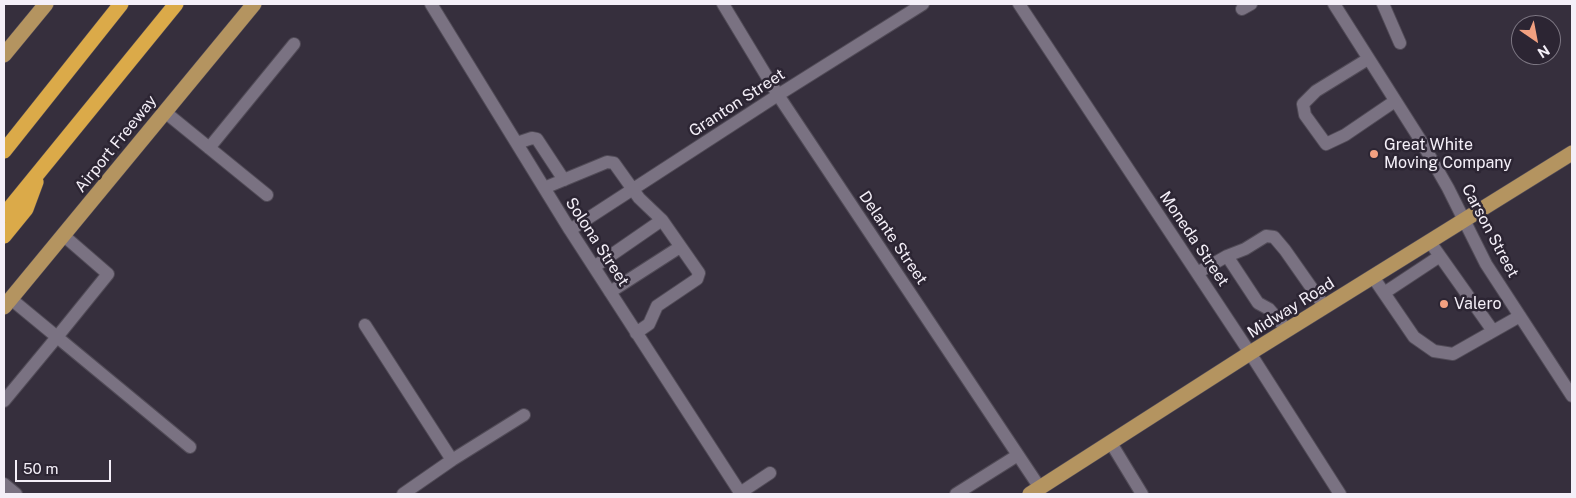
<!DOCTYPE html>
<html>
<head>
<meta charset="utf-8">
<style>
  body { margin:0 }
  #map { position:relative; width:1576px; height:498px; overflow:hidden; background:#362f3d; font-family:"Public Sans",sans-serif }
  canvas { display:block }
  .frame { position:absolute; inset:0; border:5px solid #f4eff8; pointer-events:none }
  .north { position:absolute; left:1511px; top:15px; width:50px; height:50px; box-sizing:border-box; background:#2c2533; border:1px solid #7c7682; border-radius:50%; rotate:147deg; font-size:14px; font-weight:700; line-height:20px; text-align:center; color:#f4eff8 }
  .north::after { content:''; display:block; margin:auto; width:18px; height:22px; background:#f2a080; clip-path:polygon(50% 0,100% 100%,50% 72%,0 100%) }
  .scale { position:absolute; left:15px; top:460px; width:96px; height:22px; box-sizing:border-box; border:2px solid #f4eff8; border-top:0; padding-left:6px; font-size:15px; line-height:18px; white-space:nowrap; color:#f4eff8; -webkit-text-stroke:4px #2c2533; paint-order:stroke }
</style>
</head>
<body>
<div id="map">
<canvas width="1576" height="498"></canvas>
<div class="frame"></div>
<div class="north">N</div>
<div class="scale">50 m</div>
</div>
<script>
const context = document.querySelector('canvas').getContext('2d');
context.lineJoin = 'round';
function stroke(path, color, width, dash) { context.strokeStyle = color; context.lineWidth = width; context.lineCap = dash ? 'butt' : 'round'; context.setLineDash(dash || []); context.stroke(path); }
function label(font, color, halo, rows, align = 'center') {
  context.font = font + ' "Public Sans",sans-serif'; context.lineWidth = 5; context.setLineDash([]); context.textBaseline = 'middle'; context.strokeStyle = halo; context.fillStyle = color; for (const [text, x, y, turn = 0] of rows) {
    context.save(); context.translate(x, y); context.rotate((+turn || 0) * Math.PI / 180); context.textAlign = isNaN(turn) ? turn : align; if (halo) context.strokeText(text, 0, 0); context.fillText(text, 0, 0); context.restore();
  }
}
const minor = new Path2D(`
  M 431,4 L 570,230 L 741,494
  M 723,4 L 778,95 L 1040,488
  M 1019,4 L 1250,353 L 1340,494
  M 1334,4 L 1421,141 L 1448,188 L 1486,264 L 1572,396
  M 1383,4 L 1400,43
  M 1242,9 L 1251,4
  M 1368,59 L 1316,91 L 1303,104 L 1305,115 L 1326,144 L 1345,135 L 1395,101
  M 165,112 L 267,195
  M 517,143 L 532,138 L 537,139 L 564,180
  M 209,148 L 294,44
  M 544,188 L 607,162 L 614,163 L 639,198 L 662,220 L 699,273 L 697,279 L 657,306 L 649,324 L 636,333
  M 570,230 L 778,95 L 923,4
  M 63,235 L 108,274 L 57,337 L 190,447
  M 1430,242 L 1493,331
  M 594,267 L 662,220
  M 1197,273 L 1227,256
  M 1373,277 L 1414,337 L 1434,351 L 1453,354 L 1520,316
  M 610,292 L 680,247
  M 1384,293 L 1440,256
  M 365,325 L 452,460 L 403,494
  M 1287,330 L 1269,309 L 1258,303 L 1227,256 L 1245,249 L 1266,236 L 1274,237 L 1285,250 L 1325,307
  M 4,401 L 57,337 L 11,299
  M 1111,443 L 1142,494
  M 452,460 L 524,415
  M 4,484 L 16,494
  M 740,493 L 770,473
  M 956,494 L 1018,455`);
const major = new Path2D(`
  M 4,55 L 46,4
  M 4,307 L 254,4
  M 1030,494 L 1250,353 L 1572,153`);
const highway = new Path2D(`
  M 4,151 L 121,4
  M 4,215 L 176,4
  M 4,236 L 26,209 L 36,182`);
stroke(minor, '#514b57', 14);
stroke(major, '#514b57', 16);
stroke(highway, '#514b57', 16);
stroke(minor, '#7a7282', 12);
stroke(major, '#b49460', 15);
stroke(highway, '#dbaa49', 15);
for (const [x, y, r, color] of [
  [1374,154,5,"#f2a080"],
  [1444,304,5,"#f2a080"]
]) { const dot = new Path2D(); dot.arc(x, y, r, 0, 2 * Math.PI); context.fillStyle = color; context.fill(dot); stroke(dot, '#2c2533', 2); }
label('16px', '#f4eff8', '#2c2533', [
  ["Granton Street",737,103,-33],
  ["Airport Freeway",116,144,-51],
  ["Carson Street",1490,231,62],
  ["Delante Street",893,238,56],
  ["Moneda Street",1194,239,56],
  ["Solona Street",597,242,57],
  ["Midway Road",1291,308,-32]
]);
label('16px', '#f4eff8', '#2c2533', [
  ["Great White",1384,145],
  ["Moving Company",1384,163],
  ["Valero",1454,304]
], 'left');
</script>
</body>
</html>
